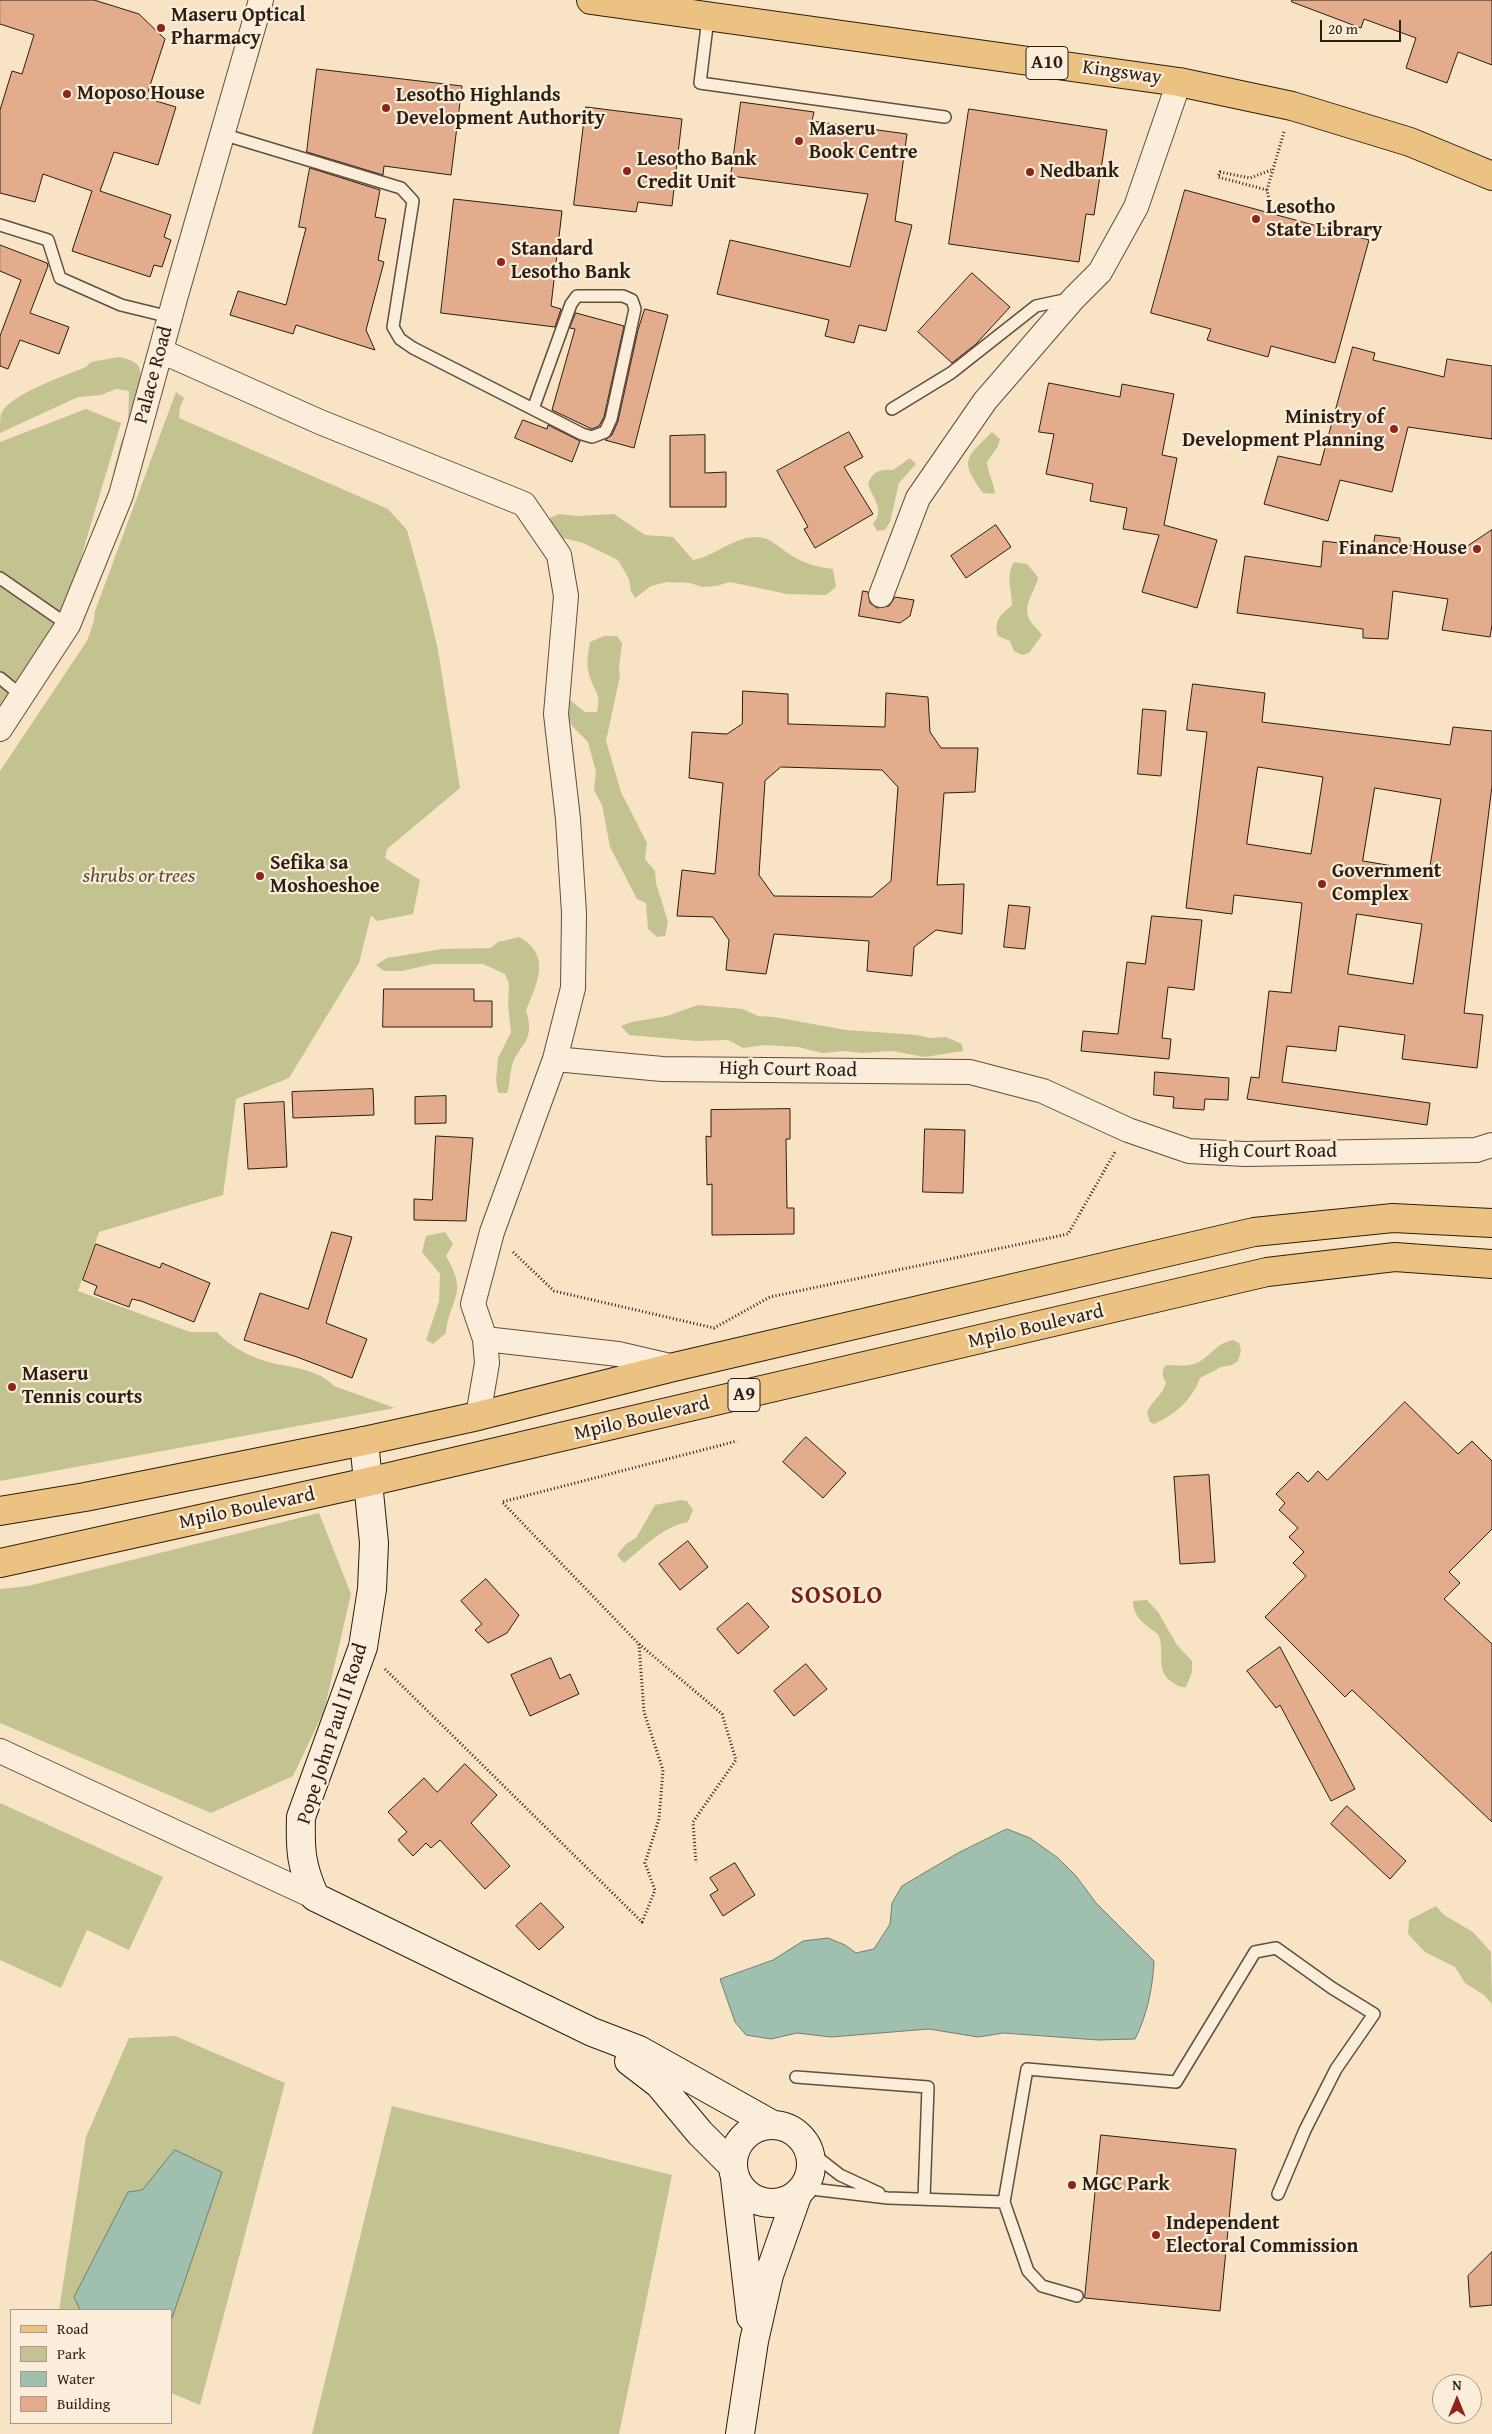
<!DOCTYPE html>
<html>
<head>
<meta charset="utf-8">
<style>
  body { margin:0 }
  #map { position:relative; width:1492px; height:2434px; overflow:hidden; background:#f9e3c5; font-family:"Gentium Book Plus",serif }
  canvas { display:block }
  .legend { position:absolute; left:10px; top:2309px; width:162px; height:115px; box-sizing:border-box; background:#fbedd9; border:1px solid #a89a89; margin:0; padding:6px 9px; list-style:none; font-size:15px; color:#2b1e12 }
  .legend li { display:flex; align-items:center; gap:10px; height:25px }
  .legend b { width:25px; border:1px solid #a89a89 }
  .north { position:absolute; left:1432px; top:2374px; width:50px; height:50px; box-sizing:border-box; background:#fbedd9; border:1px solid #a89a89; border-radius:50%; rotate:0deg; font-size:14px; font-weight:700; line-height:20px; text-align:center; color:#2b1e12 }
  .north::after { content:''; display:block; margin:auto; width:18px; height:22px; background:#8f2418; clip-path:polygon(50% 0,100% 100%,50% 72%,0 100%) }
  .scale { position:absolute; left:1320px; top:20px; width:81px; height:22px; box-sizing:border-box; border:2px solid #2b1e12; border-top:0; padding-left:6px; font-size:15px; line-height:18px; white-space:nowrap; color:#2b1e12; -webkit-text-stroke:4px #fbedd9; paint-order:stroke }
</style>
</head>
<body>
<div id="map">
<canvas width="1492" height="2434"></canvas>
<ul class="legend">
<li><b style="height:6px;background:#ecc282"></b>Road</li>
<li><b style="height:14px;background:#c2c391"></b>Park</li>
<li><b style="height:14px;background:#9fbfaf"></b>Water</li>
<li><b style="height:14px;background:#e2ac8d"></b>Building</li>
</ul>
<div class="north">N</div>
<div class="scale">20 m</div>
</div>
<script>
const context = document.querySelector('canvas').getContext('2d');
context.lineJoin = 'round';
function fill(path, color) { context.fillStyle = color; context.fill(path, 'evenodd'); }
function stroke(path, color, width, dash) { context.strokeStyle = color; context.lineWidth = width; context.lineCap = dash ? 'butt' : 'round'; context.setLineDash(dash || []); context.stroke(path); }
function label(font, color, halo, rows, align = 'center') {
  context.font = font + ' "Gentium Book Plus",serif'; context.lineWidth = 4.5; context.setLineDash([]); context.textBaseline = 'middle'; context.strokeStyle = halo; context.fillStyle = color; for (const [text, x, y, turn = 0] of rows) {
    context.save(); context.translate(x, y); context.rotate((+turn || 0) * Math.PI / 180); context.textAlign = isNaN(turn) ? turn : align; if (halo) context.strokeText(text, 0, 0); context.fillText(text, 0, 0); context.restore();
  }
}
fill(new Path2D(`
  M 119,357 C 144,362 142,370 139,393 L 105,507 L 121,442 L 126,433 L 128,422 L 129,391 L 116,389 L 101,395 L 78,397 L 0,433 C 0,428 0,419 1,414 C 9,394 67,375 86,367 L 91,362 Z
  M 176,392 L 184,398 L 180,407 L 179,418 L 388,509 L 407,530 L 427,603 L 438,650 L 460,788 L 387,849 L 385,858 L 420,880 L 413,914 L 377,921 L 371,915 L 359,963 L 289,1078 L 236,1099 L 223,1195 L 99,1232 L 78,1291 L 190,1332 L 217,1332 C 231,1348 256,1360 277,1364 C 297,1368 320,1371 334,1386 L 395,1408 L 0,1481 L 0,771 L 87,641 L 94,621 L 95,611 Z
  M 86,409 L 121,423 L 61,625 L 0,708 L 0,442 Z
  M 992,432 L 1000,439 L 998,446 L 987,462 C 988,474 994,482 995,494 L 983,493 C 960,461 964,459 992,432 Z
  M 910,458 L 916,464 L 899,483 L 890,522 L 885,530 L 877,531 L 873,524 C 886,509 872,498 868,484 C 873,471 880,469 893,470 Z
  M 559,514 L 577,516 L 614,514 L 645,535 L 673,537 L 693,560 C 716,556 731,538 755,537 C 771,536 782,551 796,558 C 808,565 819,567 833,569 L 836,587 L 826,595 L 787,594 L 730,582 L 716,586 L 702,587 L 690,583 L 667,582 L 651,586 L 635,598 L 631,591 L 629,579 L 618,560 L 583,543 L 551,535 L 540,522 Z
  M 1014,562 L 1027,564 L 1038,577 C 1036,590 1024,603 1028,616 C 1029,622 1038,629 1042,635 L 1029,653 L 1022,655 L 1014,651 L 1010,641 L 998,636 C 993,620 1001,615 1012,605 C 1012,589 1005,577 1014,562 Z
  M 604,636 L 617,636 L 622,643 L 619,668 L 620,676 L 606,741 L 621,792 L 647,843 L 645,859 L 655,871 L 656,883 L 668,922 L 665,936 L 657,937 L 648,929 L 646,903 L 637,899 L 610,847 L 602,805 L 594,790 L 596,772 L 588,742 L 573,727 L 560,705 L 561,693 L 585,712 L 597,712 C 602,692 593,691 589,674 C 586,664 588,653 590,642 Z
  M 519,937 C 553,956 536,984 526,1011 C 537,1044 516,1044 511,1070 C 509,1078 510,1085 507,1093 L 498,1093 L 496,1080 L 498,1058 L 511,1032 L 508,1005 L 509,984 L 505,974 L 483,964 L 433,964 L 402,971 L 384,971 L 376,965 L 387,958 L 442,949 L 491,948 L 498,942 Z
  M 698,1005 L 743,1009 L 758,1016 L 774,1017 L 846,1030 L 917,1035 L 930,1038 L 946,1037 L 962,1044 L 963,1051 L 925,1057 L 892,1051 L 862,1053 L 845,1051 L 822,1053 L 798,1047 L 764,1045 L 743,1048 L 728,1040 L 696,1041 L 629,1035 L 621,1026 L 632,1022 L 667,1016 Z
  M 445,1232 L 453,1244 L 446,1256 C 469,1295 450,1297 446,1333 L 433,1344 L 426,1340 L 439,1302 L 440,1274 L 422,1252 L 426,1236 Z
  M 1233,1340 L 1239,1343 L 1241,1351 L 1238,1361 L 1232,1365 L 1221,1367 L 1200,1378 C 1192,1400 1176,1414 1154,1424 L 1150,1422 L 1147,1413 C 1151,1400 1163,1396 1166,1382 C 1162,1376 1161,1371 1166,1365 C 1178,1365 1191,1368 1202,1360 C 1213,1352 1218,1343 1233,1340 Z
  M 681,1500 L 687,1501 L 693,1510 L 688,1522 C 662,1527 644,1547 624,1563 L 617,1555 L 626,1544 L 636,1538 L 655,1505 Z
  M 319,1513 L 351,1594 L 324,1711 L 293,1776 L 211,1813 L 0,1723 L 0,1589 L 28,1586 Z
  M 1147,1600 L 1158,1612 L 1177,1645 L 1192,1661 L 1192,1672 L 1186,1687 C 1180,1688 1177,1685 1172,1682 C 1154,1670 1166,1650 1158,1634 C 1146,1625 1133,1618 1133,1601 Z
  M 0,1803 L 163,1877 L 129,1950 L 87,1930 L 61,1988 L 0,1960 Z
  M 1436,1906 L 1444,1915 L 1473,1932 L 1491,1952 L 1492,2004 L 1484,1995 L 1465,1983 L 1455,1967 L 1425,1952 L 1408,1934 L 1409,1920 Z
  M 175,2036 L 285,2083 L 200,2405 L 171,2393 L 171,2310 L 59,2310 L 86,2137 L 129,2038 Z
  M 392,2106 L 672,2175 L 619,2434 L 312,2434 Z`), '#c2c391');
const water = new Path2D(`
  M 1007,1829 L 1030,1838 L 1058,1858 L 1076,1876 L 1096,1903 L 1154,1961 C 1153,1986 1147,2016 1135,2039 L 1098,2040 L 1004,2033 L 978,2037 L 929,2029 L 831,2037 L 797,2033 L 771,2039 L 746,2035 L 735,2022 L 720,1979 L 773,1960 L 803,1941 L 828,1938 L 845,1945 L 856,1953 L 874,1949 L 890,1924 L 892,1903 L 902,1886 L 958,1853 Z
  M 175,2150 L 222,2172 L 172,2318 L 171,2310 L 80,2310 L 74,2297 L 128,2192 L 142,2190 Z`);
fill(water, '#9fbfaf');
stroke(water, '#717f70', 1);
const building = new Path2D(`
  M 0,0 L 94,0 L 139,14 L 165,39 L 146,98 L 176,107 L 158,165 L 114,152 L 100,191 L 171,215 L 164,237 L 171,240 L 162,267 L 154,265 L 150,277 L 72,251 L 92,191 L 43,174 L 35,202 L 0,193 L 0,110 L 12,71 L 22,74 L 34,35 L 0,24 Z
  M 1292,0 L 1492,0 L 1492,65 L 1458,52 L 1447,83 L 1406,68 L 1416,38 L 1364,19 L 1361,28 L 1292,2 Z
  M 317,69 L 462,86 L 451,175 L 384,166 L 383,175 L 307,152 Z
  M 741,102 L 814,112 L 812,121 L 907,134 L 895,221 L 912,225 L 886,331 L 859,325 L 854,343 L 825,336 L 829,320 L 717,294 L 730,240 L 850,267 L 868,194 L 731,176 Z
  M 586,107 L 682,119 L 672,206 L 638,202 L 636,212 L 574,205 Z
  M 969,109 L 1107,130 L 1094,215 L 1086,214 L 1079,262 L 949,244 Z
  M 310,168 L 380,190 L 375,217 L 386,219 L 378,260 L 384,262 L 366,330 L 375,350 L 296,325 L 293,334 L 230,315 L 238,291 L 286,305 L 306,228 L 299,227 Z
  M 1185,190 L 1369,240 L 1335,363 L 1271,346 L 1268,357 L 1207,340 L 1211,329 L 1151,313 Z
  M 454,199 L 562,211 L 551,306 L 561,309 L 555,327 L 441,313 Z
  M 0,245 L 47,263 L 48,266 L 30,313 L 69,327 L 59,354 L 20,340 L 8,369 L 0,366 L 0,336 L 21,280 L 0,271 Z
  M 972,273 L 1010,307 L 976,344 L 952,363 L 918,332 Z
  M 645,309 L 668,315 L 634,448 L 605,440 L 612,435 L 618,421 L 638,330 Z
  M 576,313 L 624,326 L 604,417 L 599,426 L 592,429 L 552,410 L 575,329 L 570,328 Z
  M 1353,347 L 1375,353 L 1373,360 L 1444,377 L 1447,359 L 1492,366 L 1492,439 L 1408,427 L 1392,492 L 1340,480 L 1328,521 L 1264,504 L 1278,456 L 1320,465 Z
  M 1049,383 L 1120,397 L 1122,384 L 1174,394 L 1162,455 L 1177,458 L 1164,525 L 1217,540 L 1197,608 L 1142,592 L 1159,535 L 1123,529 L 1127,508 L 1090,501 L 1093,484 L 1046,474 L 1054,434 L 1039,432 Z
  M 523,420 L 547,429 L 548,425 L 580,441 L 572,462 L 515,438 Z
  M 849,432 L 863,457 L 844,467 L 873,514 L 815,548 L 804,529 L 808,527 L 777,471 Z
  M 705,435 L 705,473 L 726,472 L 726,507 L 670,507 L 670,436 Z
  M 996,525 L 1011,547 L 966,578 L 951,556 Z
  M 1492,530 L 1492,625 L 1490,637 L 1442,630 L 1448,599 L 1393,591 L 1388,639 L 1363,638 L 1363,629 L 1237,613 L 1245,556 L 1321,567 L 1323,541 L 1373,547 L 1375,535 L 1400,538 L 1400,544 L 1458,552 Z
  M 863,591 L 868,592 L 870,603 L 877,608 L 889,606 L 895,597 L 914,600 L 910,616 L 900,623 L 859,616 Z
  M 1193,684 L 1265,693 L 1262,722 L 1450,745 L 1453,727 L 1492,731 L 1492,786 L 1464,1013 L 1483,1015 L 1477,1068 L 1402,1059 L 1405,1035 L 1339,1026 L 1336,1051 L 1287,1046 L 1282,1082 L 1430,1103 L 1427,1125 L 1247,1099 L 1251,1077 L 1259,1078 L 1269,991 L 1291,993 L 1302,903 L 1234,895 L 1232,914 L 1186,908 L 1207,732 L 1187,730 ZM 1258,767 L 1323,777 L 1311,854 L 1247,844 ZM 1375,788 L 1441,799 L 1429,872 L 1363,861 ZM 1357,914 L 1422,924 L 1413,984 L 1348,974 Z
  M 743,691 L 788,694 L 788,724 L 885,727 L 886,693 L 928,697 L 930,732 L 941,748 L 978,748 L 975,792 L 944,793 L 937,885 L 964,884 L 962,934 L 936,930 L 914,947 L 912,976 L 867,971 L 869,941 L 774,934 L 766,974 L 726,970 L 729,940 L 713,917 L 677,916 L 682,870 L 715,874 L 723,783 L 689,778 L 692,732 L 727,734 L 742,724 ZM 781,767 L 882,770 L 898,787 L 891,881 L 872,897 L 774,896 L 759,875 L 765,781 Z
  M 1143,709 L 1166,711 L 1161,776 L 1138,774 Z
  M 1009,905 L 1030,907 L 1025,949 L 1004,947 Z
  M 1152,916 L 1202,920 L 1194,990 L 1168,987 L 1162,1038 L 1171,1039 L 1169,1059 L 1081,1051 L 1083,1031 L 1118,1034 L 1127,962 L 1145,964 Z
  M 384,989 L 474,989 L 474,1001 L 492,1001 L 492,1027 L 383,1027 Z
  M 1155,1072 L 1229,1078 L 1228,1100 L 1205,1099 L 1204,1110 L 1173,1108 L 1174,1097 L 1154,1095 Z
  M 373,1089 L 374,1115 L 293,1118 L 292,1092 Z
  M 446,1096 L 446,1123 L 415,1124 L 415,1097 Z
  M 284,1102 L 287,1167 L 248,1169 L 244,1104 Z
  M 790,1109 L 790,1139 L 786,1139 L 787,1208 L 794,1208 L 794,1234 L 712,1235 L 712,1184 L 707,1185 L 706,1136 L 711,1137 L 711,1110 Z
  M 925,1129 L 965,1130 L 963,1193 L 923,1192 Z
  M 436,1136 L 473,1138 L 466,1221 L 414,1220 L 414,1199 L 432,1200 Z
  M 332,1232 L 352,1237 L 326,1323 L 367,1339 L 352,1378 L 297,1357 L 244,1340 L 260,1293 L 308,1309 Z
  M 96,1244 L 160,1268 L 162,1263 L 210,1283 L 194,1322 L 141,1301 L 132,1299 L 129,1307 L 94,1294 L 97,1286 L 83,1280 Z
  M 1405,1402 L 1458,1454 L 1472,1441 L 1492,1461 L 1492,1529 L 1449,1572 L 1460,1583 L 1444,1599 L 1492,1644 L 1492,1822 L 1352,1690 L 1345,1697 L 1265,1617 L 1306,1576 L 1293,1563 L 1304,1552 L 1289,1537 L 1298,1528 L 1279,1510 L 1285,1503 L 1276,1494 L 1298,1472 L 1308,1482 L 1318,1471 L 1327,1480 Z
  M 806,1437 L 846,1473 L 823,1498 L 783,1462 Z
  M 1209,1475 L 1215,1562 L 1180,1564 L 1174,1477 Z
  M 688,1541 L 708,1567 L 680,1590 L 659,1564 Z
  M 486,1579 L 519,1615 L 507,1633 L 488,1643 L 475,1630 L 482,1624 L 461,1601 Z
  M 748,1603 L 769,1627 L 738,1654 L 717,1629 Z
  M 1280,1647 L 1355,1789 L 1331,1801 L 1280,1705 L 1276,1708 L 1247,1671 Z
  M 551,1658 L 560,1679 L 570,1674 L 579,1694 L 530,1716 L 511,1675 Z
  M 806,1664 L 827,1689 L 794,1716 L 774,1691 Z
  M 465,1764 L 497,1795 L 471,1823 L 510,1866 L 485,1889 L 440,1840 L 431,1848 L 426,1843 L 413,1856 L 398,1840 L 407,1832 L 388,1812 L 424,1778 L 437,1792 Z
  M 1347,1806 L 1406,1861 L 1390,1879 L 1331,1824 Z
  M 735,1863 L 755,1895 L 723,1916 L 710,1895 L 718,1890 L 710,1878 Z
  M 541,1903 L 564,1927 L 539,1950 L 516,1926 Z
  M 1101,2135 L 1236,2149 L 1220,2311 L 1085,2298 Z
  M 1492,2252 L 1492,2305 L 1470,2307 L 1468,2276 Z`);
fill(building, '#e2ac8d');
stroke(building, '#2b1e12', 1);
const lane = new Path2D(`
  M 708,18 L 700,83 L 945,117
  M 222,134 L 401,188 L 413,201 L 393,327 L 400,339 L 413,348 L 582,434 L 592,437 L 605,432 L 611,419 L 635,309 L 632,300 L 623,296 L 577,296 L 571,304 L 533,409
  M 0,225 L 48,240 L 60,278 L 121,305 L 170,317
  M 892,409 L 951,373 L 1036,306 L 1069,299
  M 0,578 L 68,625
  M 0,678 L 22,696
  M 796,2077 L 928,2087 L 924,2198
  M 808,2150 L 840,2175 L 879,2193
  M 803,2188 L 888,2198 L 1004,2202 L 1027,2069 L 1176,2082 L 1255,1952 L 1276,1948 L 1332,1988 L 1374,2014 L 1336,2069 L 1305,2130 L 1278,2194
  M 1004,2202 L 1028,2271 L 1042,2286 L 1077,2296`);
const street = new Path2D(`
  M 161,351 L 320,422 L 524,504 L 559,555 L 566,596 L 556,714 L 568,819 L 574,913 L 573,988 L 555,1059
  M 881,595 L 918,498 L 985,401 L 1074,298 L 1100,272 L 1136,207 L 1179,82
  M 0,729 L 68,625 L 121,495 L 176,295 L 261,0
  M 674,1367 L 618,1354 L 485,1339 L 473,1304 L 492,1232 L 555,1059 L 662,1069 L 970,1072 L 1043,1091 L 1128,1130 L 1189,1151 L 1245,1154 L 1476,1150 L 1492,1145
  M 478,1416 L 487,1363 L 485,1339
  M 0,1751 L 315,1897`);
const secondary = new Path2D(`
  M 364,1441 L 374,1543 L 372,1589 L 363,1647 L 301,1817 C 300,1850 301,1866 315,1897 L 592,2032 L 639,2050 L 773,2125
  M 629,2061 L 659,2084 L 700,2133 L 733,2166
  M733 2164a39 39 0 1 1 78 0a39 39 0 1 1-78 0Z
  M 735,2178 L 751,2317
  M 740,2434 L 754,2341 L 769,2275 L 798,2193`);
const primary = new Path2D(`
  M 591,0 L 1179,82 L 1292,106 L 1410,142 L 1492,176`);
const highway = new Path2D(`
  M 0,1511 L 85,1497 L 364,1441 L 478,1416 L 674,1367 L 1254,1232 L 1393,1218 L 1492,1223
  M 0,1563 L 368,1482 L 1267,1272 L 1395,1257 L 1492,1264`);
stroke(lane, '#5e4f3f', 14);
stroke(street, '#5e4f3f', 26);
stroke(secondary, '#2b1e12', 30);
stroke(primary, '#2b1e12', 30);
stroke(highway, '#2b1e12', 30);
stroke(new Path2D(`
  M 1267,190 L 1218,177 L 1220,172 L 1250,178 L 1271,170
  M 1272,214 L 1267,190 L 1284,132
  M 513,1252 L 554,1291 L 714,1328 L 770,1297 L 1068,1234 L 1115,1152
  M 639,1644 L 722,1714 L 736,1760 L 693,1822 L 696,1863
  M 385,1669 L 642,1922 L 655,1890 L 645,1863 L 659,1819 L 663,1770 L 644,1712 L 639,1644 L 502,1502 L 737,1441`), '#2b1e12', 3, [1, 2.5]);
stroke(lane, '#fbedd9', 11);
stroke(street, '#fbedd9', 24);
stroke(secondary, '#fbedd9', 28);
stroke(primary, '#ecc282', 28);
stroke(highway, '#ecc282', 28);
for (const [x, y, r, color] of [
  [161,28,5,"#8f2418"],
  [67,94,5,"#8f2418"],
  [386,108,5,"#8f2418"],
  [799,141,5,"#8f2418"],
  [627,171,5,"#8f2418"],
  [1030,172,5,"#8f2418"],
  [1256,219,5,"#8f2418"],
  [501,262,5,"#8f2418"],
  [1394,429,5,"#8f2418"],
  [1477,549,5,"#8f2418"],
  [260,876,5,"#8f2418"],
  [1322,884,5,"#8f2418"],
  [12,1387,5,"#8f2418"],
  [1072,2185,5,"#8f2418"],
  [1156,2235,5,"#8f2418"]
]) { const dot = new Path2D(); dot.arc(x, y, r, 0, 2 * Math.PI); context.fillStyle = color; context.fill(dot); stroke(dot, '#fbedd9', 2); }
for (const [x, y, w] of [
  [1047,63,42],
  [744,1395,32]
]) { const box = new Path2D(); box.roundRect(x - w / 2, y - 16.5, w, 33, 4); context.fillStyle = '#fbedd9'; context.fill(box); stroke(box, '#2b1e12', 1); }
label('bold 19px', '#2b1e12', null, [
  ["A10",1047,63],
  ["A9",744,1395]
]);
label('bold 20px', '#2b1e12', '#fbedd9', [
  ["Maseru Optical",171,16],
  ["Pharmacy",171,39],
  ["Moposo House",77,94],
  ["Lesotho Highlands",396,96],
  ["Development Authority",396,119],
  ["Maseru",809,130],
  ["Book Centre",809,153],
  ["Lesotho Bank",637,160],
  ["Credit Unit",637,183],
  ["Nedbank",1040,172],
  ["Lesotho",1266,208],
  ["State Library",1266,231],
  ["Standard",511,250],
  ["Lesotho Bank",511,273],
  ["Ministry of",1384,418,"right"],
  ["Development Planning",1384,441,"right"],
  ["Finance House",1467,549,"right"],
  ["Sefika sa",270,864],
  ["Moshoeshoe",270,887],
  ["Government",1332,872],
  ["Complex",1332,895],
  ["Maseru",22,1375],
  ["Tennis courts",22,1398],
  ["MGC Park",1082,2185],
  ["Independent",1166,2224],
  ["Electoral Commission",1166,2247]
], 'left');
label('20px', '#2b1e12', '#fbedd9', [
  ["Kingsway",1122,73,8],
  ["Palace Road",154,375,-75],
  ["High Court Road",788,1070,1],
  ["High Court Road",1268,1152],
  ["Mpilo Boulevard",1036,1327,-13],
  ["Mpilo Boulevard",642,1419,-13],
  ["Mpilo Boulevard",247,1509,-12],
  ["Pope John Paul II Road",333,1734,-72]
]);
label('italic 20px', '#585038', '#fbedd9', [
  ["shrubs or trees",139,877]
]);
context.letterSpacing = '1px';
label('bold 25px', '#7a1f14', '#fbedd9', [
  ["SOSOLO",837,1597]
]);
context.letterSpacing = '0px';
</script>
</body>
</html>
